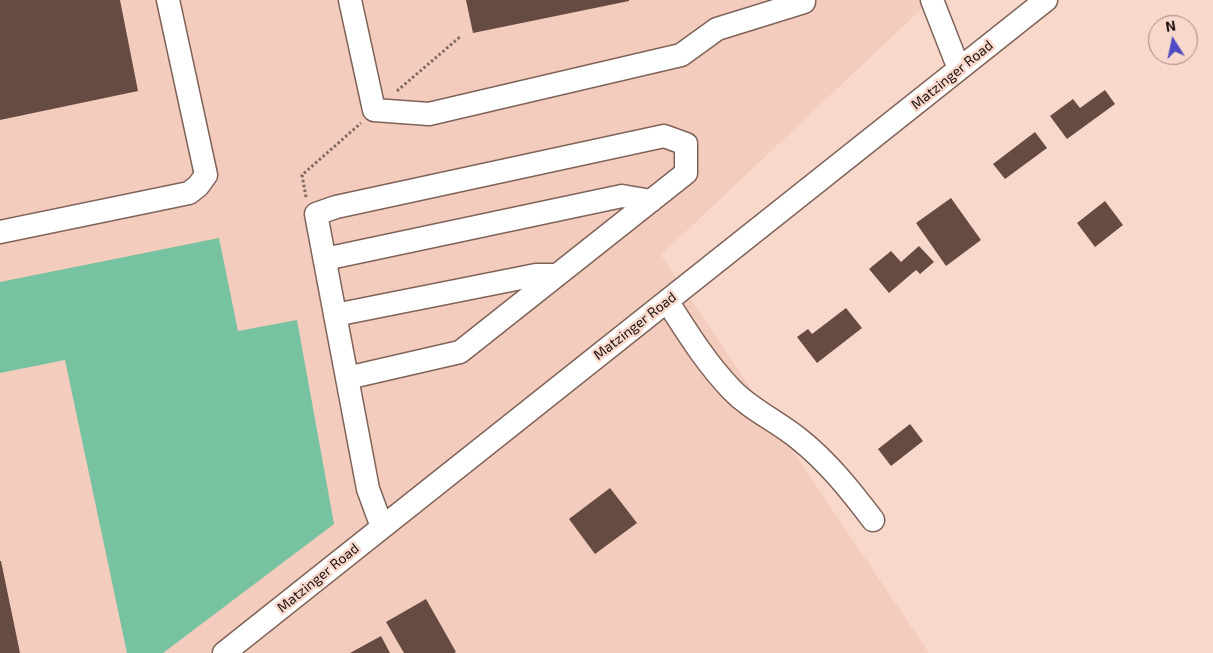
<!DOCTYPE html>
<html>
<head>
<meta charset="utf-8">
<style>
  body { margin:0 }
  #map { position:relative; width:1213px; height:653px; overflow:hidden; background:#f9d8cc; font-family:"Exo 2",sans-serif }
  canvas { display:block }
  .north { position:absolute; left:1148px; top:15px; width:50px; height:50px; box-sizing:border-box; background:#f9d8cc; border:1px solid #a0887f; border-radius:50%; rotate:350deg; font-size:14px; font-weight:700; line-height:20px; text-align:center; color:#1b100c }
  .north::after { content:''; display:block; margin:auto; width:18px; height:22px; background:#4f4bc2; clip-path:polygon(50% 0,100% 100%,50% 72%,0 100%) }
</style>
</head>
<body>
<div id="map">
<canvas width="1213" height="653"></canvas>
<div class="north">N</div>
</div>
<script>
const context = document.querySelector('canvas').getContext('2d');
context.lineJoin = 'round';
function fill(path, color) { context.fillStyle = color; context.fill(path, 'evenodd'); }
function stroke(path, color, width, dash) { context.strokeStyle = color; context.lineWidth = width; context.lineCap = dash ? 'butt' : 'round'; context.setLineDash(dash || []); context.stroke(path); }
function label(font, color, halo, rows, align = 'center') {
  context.font = font + ' "Exo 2",sans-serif'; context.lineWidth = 5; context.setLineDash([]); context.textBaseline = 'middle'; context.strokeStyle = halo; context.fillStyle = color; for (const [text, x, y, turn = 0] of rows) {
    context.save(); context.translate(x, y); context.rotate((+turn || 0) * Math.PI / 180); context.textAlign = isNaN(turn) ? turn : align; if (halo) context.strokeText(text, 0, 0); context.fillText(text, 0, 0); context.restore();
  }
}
fill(new Path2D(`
  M 0,0 L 931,0 L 661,255 L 929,653 L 0,653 Z`), '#f4ccbd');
fill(new Path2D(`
  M 219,238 L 238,331 L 297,320 L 334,524 L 163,653 L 127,653 L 65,360 L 0,373 L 0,282 Z`), '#76c2a1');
fill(new Path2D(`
  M 0,0 L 120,0 L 138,91 L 0,120 Z
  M 466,0 L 629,0 L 629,1 L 473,33 Z
  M 1105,90 L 1115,104 L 1067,139 L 1050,116 L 1073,99 L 1080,108 Z
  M 1035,132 L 1047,148 L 1005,179 L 993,164 Z
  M 951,198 L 981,240 L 946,266 L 916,223 Z
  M 1105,201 L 1123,225 L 1095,247 L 1077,223 Z
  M 919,246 L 934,262 L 920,274 L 916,270 L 889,293 L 869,269 L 891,251 L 901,262 Z
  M 846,308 L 862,328 L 817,363 L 797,337 L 808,329 L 812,334 Z
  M 910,424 L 923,441 L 891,466 L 878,449 Z
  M 610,488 L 637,523 L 595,554 L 569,519 Z
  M 0,561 L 1,561 L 20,653 L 0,653 Z
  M 426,599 L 456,652 L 454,653 L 404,653 L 386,622 Z
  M 381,636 L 390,653 L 350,653 Z`), '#654b41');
const minor = new Path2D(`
  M 350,0 L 374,110 L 429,114 L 681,55 L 717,29 L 804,2 L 804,0
  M 932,0 L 959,69
  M 0,232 L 189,193 L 198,186 L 206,175 L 168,0
  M 325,259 L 622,196 L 651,201
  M 667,301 C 687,332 706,363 732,390 C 751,410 777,421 799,439 C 828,462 851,491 873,520
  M 335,315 L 536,275 L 557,275
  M 347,378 L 460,352 L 686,173 L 686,144 L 664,136 L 336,207 L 316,214 L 368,489 L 382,527
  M 224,653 L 1046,0`);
stroke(minor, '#7f6359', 25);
stroke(new Path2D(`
  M 397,91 L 461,36
  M 306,197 L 302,175 L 361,123`), '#7f6a63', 3, [2.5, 2.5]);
stroke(minor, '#fff', 22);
label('14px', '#1b100c', '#f9d8cc', [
  ["Matzinger Road",952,75,-39],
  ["Matzinger Road",635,326,-38],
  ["Matzinger Road",318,578,-39]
]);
</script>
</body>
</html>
